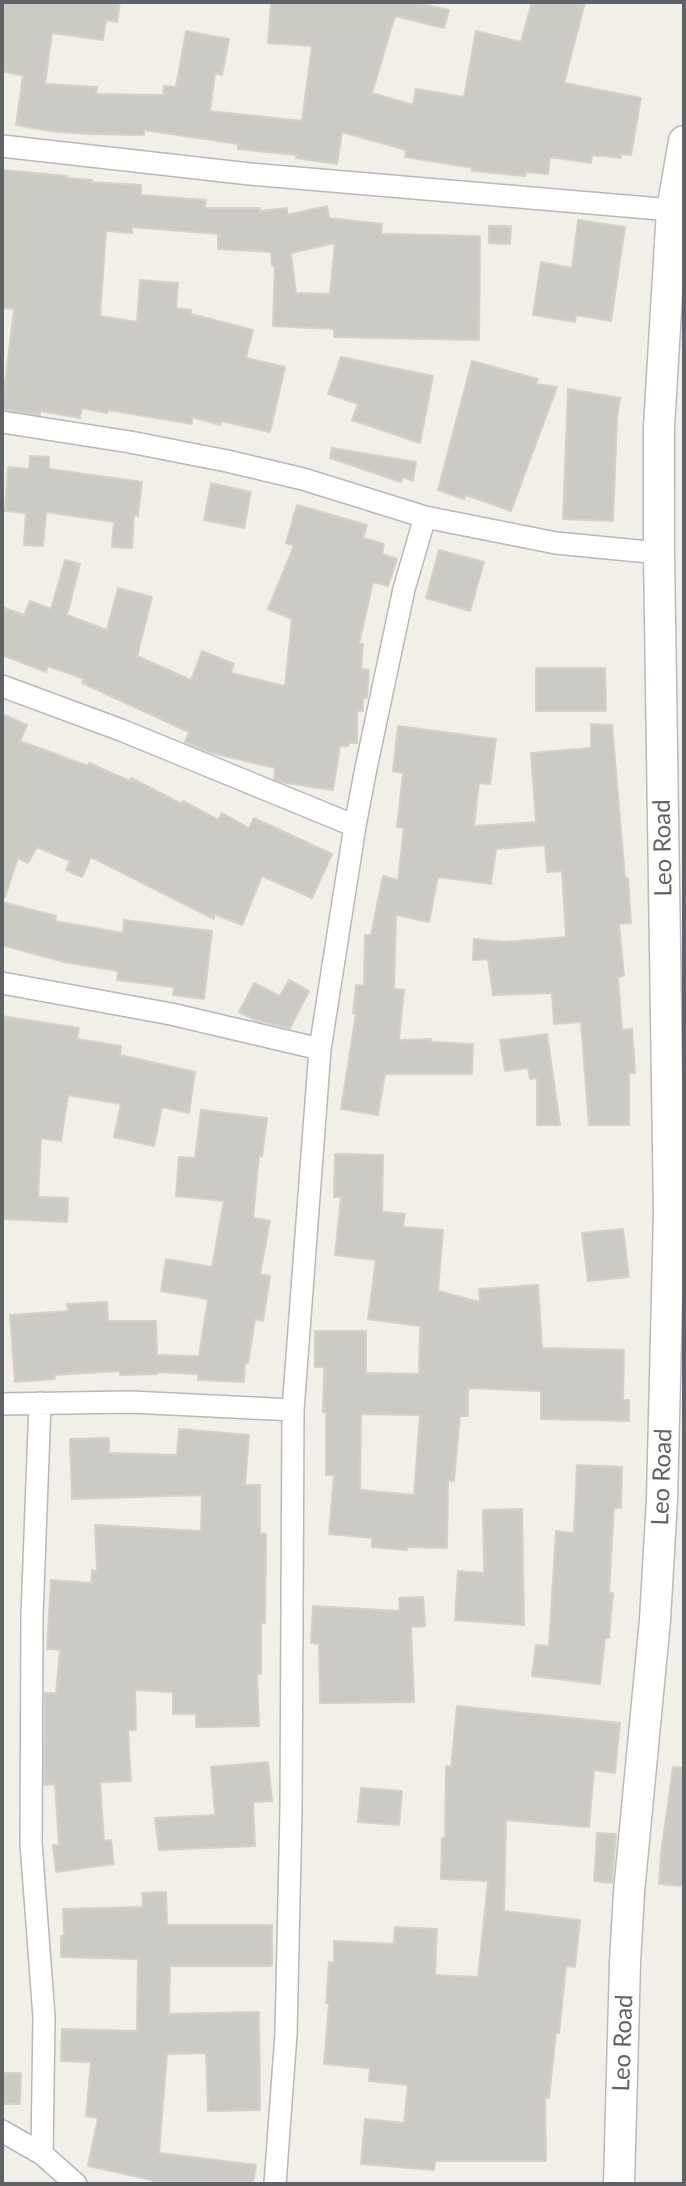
<!DOCTYPE html>
<html>
<head>
<meta charset="utf-8">
<style>
  body { margin:0 }
  #map { position:relative; width:686px; height:2186px; overflow:hidden; background:#f1efe8; font-family:Lato,sans-serif }
  canvas { display:block }
  .frame { position:absolute; inset:0; border:4px solid #5f6368; pointer-events:none }
</style>
</head>
<body>
<div id="map">
<canvas width="686" height="2186"></canvas>
<div class="frame"></div>
</div>
<script>
const context = document.querySelector('canvas').getContext('2d');
context.lineJoin = 'round';
function fill(path, color) { context.fillStyle = color; context.fill(path, 'evenodd'); }
function stroke(path, color, width, dash) { context.strokeStyle = color; context.lineWidth = width; context.lineCap = dash ? 'butt' : 'round'; context.setLineDash(dash || []); context.stroke(path); }
function label(font, color, halo, rows, align = 'center') {
  context.font = font + ' Lato,sans-serif'; context.lineWidth = 5; context.setLineDash([]); context.textBaseline = 'middle'; context.strokeStyle = halo; context.fillStyle = color; for (const [text, x, y, turn = 0] of rows) {
    context.save(); context.translate(x, y); context.rotate((+turn || 0) * Math.PI / 180); context.textAlign = isNaN(turn) ? turn : align; if (halo) context.strokeText(text, 0, 0); context.fillText(text, 0, 0); context.restore();
  }
}
const building = new Path2D(`
  M 2,2 L 120,2 L 117,22 L 106,20 L 103,40 L 52,33 L 45,84 L 97,87 L 96,94 L 163,95 L 164,86 L 176,87 L 186,31 L 229,39 L 222,75 L 215,73 L 210,111 L 302,121 L 312,46 L 268,43 L 271,2 L 412,2 L 449,10 L 444,28 L 395,16 L 372,93 L 413,105 L 416,89 L 464,97 L 476,31 L 521,42 L 532,2 L 585,2 L 564,83 L 641,98 L 631,155 L 621,154 L 621,158 L 592,155 L 591,163 L 550,157 L 548,174 L 526,172 L 525,176 L 472,171 L 473,168 L 405,157 L 406,150 L 342,132 L 337,164 L 296,158 L 297,155 L 238,149 L 238,144 L 144,130 L 144,135 L 92,134 L 56,132 L 16,125 L 23,76 L 2,71 Z
  M 2,170 L 67,176 L 66,178 L 92,180 L 91,182 L 141,185 L 141,195 L 206,200 L 205,208 L 260,208 L 260,211 L 287,208 L 287,215 L 327,206 L 329,218 L 382,224 L 381,234 L 480,236 L 479,340 L 334,337 L 334,329 L 273,326 L 275,266 L 272,266 L 271,252 L 218,249 L 218,234 L 132,227 L 132,233 L 106,231 L 100,316 L 137,322 L 140,280 L 178,283 L 176,308 L 191,310 L 191,314 L 253,330 L 246,358 L 285,367 L 270,432 L 221,421 L 220,425 L 192,417 L 192,424 L 108,410 L 107,413 L 82,408 L 80,418 L 40,411 L 40,415 L 2,409 L 14,309 L 2,308 ZM 335,243 L 330,294 L 296,293 L 291,253 Z
  M 578,220 L 625,227 L 611,321 L 576,315 L 575,322 L 533,315 L 541,262 L 572,268 Z
  M 489,226 L 511,226 L 510,244 L 489,243 Z
  M 341,357 L 433,376 L 420,443 L 352,420 L 358,404 L 328,394 Z
  M 472,361 L 538,379 L 536,384 L 557,387 L 511,511 L 466,495 L 464,499 L 438,490 Z
  M 568,389 L 620,398 L 617,418 L 613,521 L 563,519 Z
  M 332,448 L 416,462 L 413,481 L 403,477 L 401,482 L 330,458 Z
  M 30,456 L 49,457 L 49,469 L 142,482 L 138,516 L 134,515 L 132,548 L 112,547 L 114,522 L 46,512 L 43,546 L 24,545 L 26,513 L 5,511 L 8,467 L 29,469 Z
  M 211,483 L 251,492 L 244,528 L 204,520 Z
  M 297,505 L 367,525 L 363,538 L 384,544 L 382,554 L 397,559 L 388,586 L 373,582 L 359,644 L 363,644 L 361,669 L 369,670 L 367,698 L 363,697 L 363,711 L 357,711 L 357,743 L 349,743 L 348,746 L 340,746 L 333,790 L 286,783 L 274,779 L 275,768 L 212,753 L 185,742 L 189,732 L 82,683 L 84,679 L 48,666 L 46,672 L 2,655 L 2,607 L 24,615 L 30,601 L 51,609 L 65,560 L 80,564 L 67,615 L 107,630 L 118,588 L 152,597 L 137,656 L 191,680 L 202,651 L 234,664 L 231,673 L 285,686 L 292,619 L 268,609 L 294,546 L 286,543 Z
  M 439,550 L 484,562 L 470,611 L 426,598 Z
  M 536,668 L 605,668 L 606,711 L 536,711 Z
  M 2,714 L 27,725 L 20,741 L 88,766 L 89,763 L 130,781 L 131,778 L 182,804 L 183,801 L 218,820 L 222,813 L 249,828 L 254,818 L 332,854 L 312,898 L 262,876 L 242,925 L 214,914 L 214,919 L 91,857 L 82,877 L 66,870 L 70,861 L 37,847 L 28,863 L 18,858 L 5,897 L 2,896 Z
  M 591,724 L 612,725 L 625,878 L 628,878 L 631,923 L 619,924 L 624,976 L 618,977 L 622,1030 L 632,1029 L 635,1073 L 629,1073 L 629,1125 L 589,1125 L 581,1022 L 554,1024 L 552,993 L 493,995 L 488,959 L 473,960 L 474,939 L 505,942 L 566,937 L 562,871 L 547,872 L 545,845 L 496,849 L 491,884 L 438,877 L 429,922 L 396,915 L 394,989 L 404,990 L 399,1040 L 431,1039 L 431,1042 L 473,1044 L 472,1074 L 385,1074 L 378,1115 L 341,1109 L 356,1014 L 353,1013 L 356,985 L 364,986 L 365,935 L 371,935 L 383,876 L 398,880 L 404,828 L 397,827 L 403,773 L 393,771 L 398,726 L 496,739 L 490,784 L 479,783 L 474,826 L 536,822 L 531,753 L 591,748 Z
  M 2,902 L 56,916 L 55,921 L 123,933 L 124,920 L 212,931 L 204,999 L 173,995 L 174,987 L 117,980 L 118,971 L 64,962 L 2,945 Z
  M 289,980 L 309,991 L 290,1028 L 255,1020 L 239,1012 L 254,983 L 280,996 Z
  M 2,1016 L 79,1028 L 77,1039 L 121,1046 L 120,1055 L 195,1072 L 189,1113 L 162,1107 L 154,1146 L 114,1137 L 121,1104 L 68,1095 L 61,1141 L 41,1138 L 38,1197 L 68,1198 L 67,1222 L 2,1219 Z
  M 547,1034 L 560,1125 L 537,1125 L 537,1078 L 530,1079 L 528,1068 L 505,1071 L 500,1040 Z
  M 201,1110 L 267,1118 L 262,1156 L 259,1156 L 253,1218 L 270,1221 L 260,1274 L 270,1276 L 263,1321 L 255,1319 L 248,1363 L 245,1363 L 244,1382 L 198,1380 L 198,1374 L 157,1372 L 157,1374 L 120,1375 L 120,1371 L 54,1375 L 55,1379 L 15,1382 L 10,1315 L 68,1311 L 67,1304 L 107,1302 L 108,1321 L 156,1321 L 157,1355 L 199,1356 L 208,1299 L 161,1291 L 166,1259 L 212,1267 L 224,1201 L 176,1196 L 179,1157 L 195,1158 Z
  M 335,1154 L 383,1155 L 382,1212 L 405,1214 L 403,1227 L 443,1230 L 438,1291 L 480,1302 L 479,1289 L 538,1285 L 542,1348 L 624,1350 L 623,1400 L 629,1400 L 629,1421 L 541,1419 L 541,1391 L 468,1388 L 468,1416 L 460,1416 L 454,1481 L 448,1480 L 447,1548 L 407,1547 L 407,1550 L 372,1547 L 372,1538 L 329,1534 L 334,1475 L 326,1475 L 326,1412 L 323,1412 L 324,1367 L 315,1367 L 315,1331 L 366,1331 L 366,1373 L 419,1374 L 420,1326 L 368,1319 L 376,1260 L 335,1255 L 341,1197 L 334,1197 ZM 361,1414 L 420,1415 L 414,1495 L 360,1490 Z
  M 623,1229 L 629,1277 L 588,1281 L 582,1233 Z
  M 179,1429 L 249,1435 L 245,1485 L 260,1485 L 260,1533 L 266,1534 L 265,1623 L 261,1623 L 261,1674 L 257,1674 L 259,1726 L 196,1727 L 196,1714 L 173,1714 L 173,1692 L 135,1690 L 136,1730 L 128,1730 L 131,1781 L 100,1782 L 104,1841 L 111,1840 L 114,1864 L 56,1872 L 53,1845 L 59,1845 L 55,1784 L 44,1785 L 45,1693 L 56,1693 L 60,1650 L 47,1649 L 51,1580 L 91,1583 L 92,1570 L 97,1571 L 95,1525 L 201,1531 L 202,1495 L 72,1499 L 70,1439 L 109,1438 L 109,1453 L 177,1455 Z
  M 577,1465 L 622,1467 L 621,1508 L 614,1508 L 609,1593 L 613,1593 L 609,1638 L 605,1638 L 600,1684 L 532,1676 L 536,1645 L 549,1646 L 556,1531 L 574,1533 Z
  M 522,1509 L 524,1625 L 455,1620 L 458,1571 L 484,1573 L 483,1510 Z
  M 423,1597 L 425,1626 L 411,1627 L 414,1702 L 320,1703 L 319,1644 L 311,1643 L 313,1606 L 400,1611 L 399,1598 Z
  M 457,1706 L 620,1723 L 615,1773 L 594,1770 L 589,1827 L 506,1820 L 504,1911 L 580,1920 L 575,1967 L 566,1966 L 559,2033 L 556,2033 L 549,2098 L 545,2097 L 546,2161 L 435,2161 L 434,2170 L 361,2164 L 365,2119 L 404,2123 L 408,2085 L 369,2081 L 370,2068 L 324,2064 L 329,2004 L 326,2003 L 329,1962 L 334,1963 L 334,1941 L 394,1944 L 395,1927 L 437,1929 L 435,1975 L 478,1977 L 488,1881 L 441,1879 L 442,1838 L 445,1838 L 446,1766 L 451,1767 Z
  M 268,1762 L 272,1801 L 253,1802 L 255,1846 L 159,1850 L 155,1818 L 215,1815 L 211,1767 Z
  M 673,1767 L 684,1768 L 684,1886 L 659,1884 L 661,1854 Z
  M 361,1788 L 402,1791 L 399,1825 L 358,1822 Z
  M 597,1833 L 616,1834 L 612,1883 L 594,1881 Z
  M 166,1892 L 167,1925 L 272,1925 L 272,1966 L 170,1966 L 169,2014 L 259,2012 L 260,2110 L 208,2111 L 206,2053 L 167,2054 L 159,2153 L 256,2165 L 253,2184 L 152,2184 L 152,2180 L 88,2166 L 98,2118 L 86,2116 L 91,2062 L 61,2061 L 62,2029 L 137,2031 L 138,1959 L 61,1957 L 61,1936 L 64,1936 L 63,1909 L 143,1907 L 142,1893 Z
  M 2,2073 L 21,2073 L 20,2104 L 2,2104 Z`);
fill(building, '#cccac5');
stroke(building, '#d6d1c6', 2);
const street = new Path2D(`
  M 2,146 L 250,174 L 672,210
  M 2,422 L 130,442 L 227,461 L 303,479 L 425,517 L 556,543 L 659,553
  M 2,686 L 121,730 L 355,826
  M 2,983 L 171,1014 L 320,1049
  M 40,1403 L 32,1616 L 31,1843 L 44,2017 L 42,2154
  M 2,1404 L 131,1402 L 293,1410
  M 2,2131 L 42,2154 L 76,2184
  M 275,2184 L 286,2034 L 291,1809 L 293,1410 L 320,1049 L 355,826 L 366,768 L 404,589 L 425,517`);
const secondary = new Path2D(`
  M 619,2184 L 625,1963 L 629,1892 L 655,1620 L 662,1499 L 669,1214 L 659,553 L 659,427 L 672,210 L 684,141`);
stroke(street, '#b5b8bc', 24);
stroke(secondary, '#b6babf', 33);
stroke(street, '#fff', 21);
stroke(secondary, '#fff', 30);
label('24px', '#5f6368', '#fff', [
  ["Leo Road",663,848,-91],
  ["Leo Road",662,1477,-88],
  ["Leo Road",623,2043,-88]
]);
</script>
</body>
</html>
